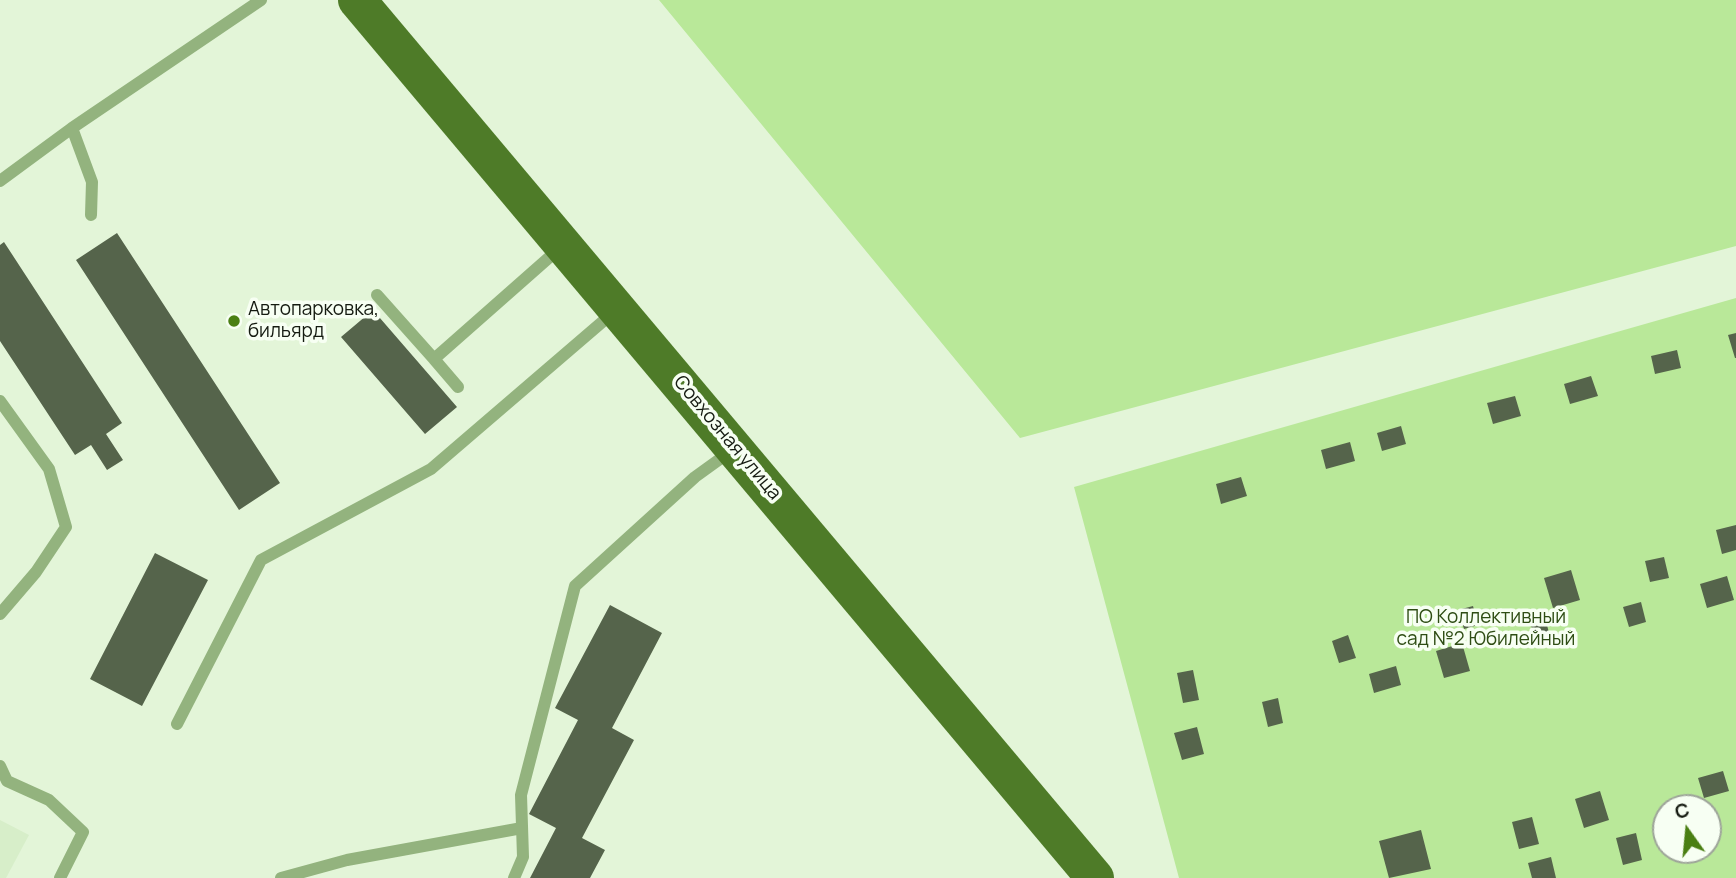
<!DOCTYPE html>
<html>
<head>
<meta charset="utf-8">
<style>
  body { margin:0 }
  #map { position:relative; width:1736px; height:878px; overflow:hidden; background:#e3f5d8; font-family:Manrope,sans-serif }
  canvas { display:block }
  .north { position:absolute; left:1652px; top:794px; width:70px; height:70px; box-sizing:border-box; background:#f7fff3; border:2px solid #9da499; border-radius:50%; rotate:345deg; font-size:19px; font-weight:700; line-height:28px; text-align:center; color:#151b11 }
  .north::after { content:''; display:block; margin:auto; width:24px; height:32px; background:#4a7f13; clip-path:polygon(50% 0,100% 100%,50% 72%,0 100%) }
</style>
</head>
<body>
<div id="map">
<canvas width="1736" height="878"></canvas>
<div class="north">С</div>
</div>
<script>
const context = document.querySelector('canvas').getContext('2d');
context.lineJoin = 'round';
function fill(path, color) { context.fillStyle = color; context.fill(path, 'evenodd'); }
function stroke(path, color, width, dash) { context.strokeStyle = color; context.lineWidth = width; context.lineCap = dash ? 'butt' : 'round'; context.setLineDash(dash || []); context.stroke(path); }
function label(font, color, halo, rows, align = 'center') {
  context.font = font + ' Manrope,sans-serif'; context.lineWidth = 7; context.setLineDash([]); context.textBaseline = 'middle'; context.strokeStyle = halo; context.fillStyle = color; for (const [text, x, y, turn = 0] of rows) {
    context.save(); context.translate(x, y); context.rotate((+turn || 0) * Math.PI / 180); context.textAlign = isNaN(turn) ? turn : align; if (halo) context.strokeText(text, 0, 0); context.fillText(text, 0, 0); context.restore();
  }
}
fill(new Path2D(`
  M 0,820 L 29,835 L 6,878 L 0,878 Z`), '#d7eec9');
fill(new Path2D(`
  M 659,0 L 1736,0 L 1736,246 L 1020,438 Z
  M 1736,298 L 1736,878 L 1179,878 L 1074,487 ZM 1666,808 L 1708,808 L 1708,850 L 1666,850 Z`), '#b9e899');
fill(new Path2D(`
  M 117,233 L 280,483 L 239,510 L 76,260 Z
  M 4,242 L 122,423 L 106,434 L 123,460 L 107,470 L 91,445 L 75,455 L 0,341 L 0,245 Z
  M 373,310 L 457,407 L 425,434 L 341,337 Z
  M 1736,333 L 1736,358 L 1735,358 L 1728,335 Z
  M 1677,350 L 1681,368 L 1655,374 L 1651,356 Z
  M 1591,376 L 1598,396 L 1570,404 L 1564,384 Z
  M 1515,396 L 1521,416 L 1493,424 L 1487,403 Z
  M 1401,426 L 1406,444 L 1382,451 L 1377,433 Z
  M 1350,442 L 1355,461 L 1326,469 L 1321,450 Z
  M 1241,477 L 1247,496 L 1221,504 L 1216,484 Z
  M 1736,525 L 1736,550 L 1722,554 L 1716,530 Z
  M 155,553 L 208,580 L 142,706 L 90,679 Z
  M 1664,557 L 1669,578 L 1650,582 L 1645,561 Z
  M 1571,570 L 1580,600 L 1553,608 L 1544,578 Z
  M 1727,576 L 1734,600 L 1707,608 L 1700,584 Z
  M 1641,602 L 1646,622 L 1629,627 L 1623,607 Z
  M 610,605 L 662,633 L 612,728 L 634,740 L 582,838 L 605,850 L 590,878 L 530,878 L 556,828 L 529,814 L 578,720 L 555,708 Z
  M 1473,606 L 1478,625 L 1464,629 L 1458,610 Z
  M 1546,621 L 1550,637 L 1535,641 L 1531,625 Z
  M 1348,635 L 1356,658 L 1339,663 L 1332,641 Z
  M 1462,643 L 1470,671 L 1444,678 L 1436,651 Z
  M 1396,666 L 1401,685 L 1374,693 L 1369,674 Z
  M 1193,670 L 1199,700 L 1183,703 L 1177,673 Z
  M 1278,698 L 1283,723 L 1268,727 L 1262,702 Z
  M 1197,727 L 1204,754 L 1182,760 L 1174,733 Z
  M 1723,771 L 1729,791 L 1704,798 L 1698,778 Z
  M 1600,791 L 1609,820 L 1584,828 L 1575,799 Z
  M 1532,817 L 1539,844 L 1519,849 L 1512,822 Z
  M 1421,830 L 1431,869 L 1389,878 L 1379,841 Z
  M 1636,833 L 1642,860 L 1623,865 L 1616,838 Z
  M 1551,857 L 1556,878 L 1532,878 L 1528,863 Z`), '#55644b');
stroke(new Path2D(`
  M 72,128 L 92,182 L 91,215
  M 0,181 L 72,128 L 261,0
  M 377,295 L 434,359 L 561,247
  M 434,359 L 458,387
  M 0,401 L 49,469 L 66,527 L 36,572 L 0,614
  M 177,724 L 261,560 L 431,469 L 615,311
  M 0,766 L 7,781 L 49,800 L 83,832 L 60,878
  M 281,878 L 347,860 L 522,828
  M 514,878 L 523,857 L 521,795 L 575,586 L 695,477 L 731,451`), '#93b37e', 12);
stroke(new Path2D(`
  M 357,0 L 1095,878`), '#4e7b28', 38);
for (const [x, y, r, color] of [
  [234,321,7,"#4a7f13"]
]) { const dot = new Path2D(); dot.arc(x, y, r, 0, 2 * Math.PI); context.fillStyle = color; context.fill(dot); stroke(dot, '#f7fff3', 2.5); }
label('19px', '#151b11', '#f7fff3', [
  ["Автопарковка,",248,310],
  ["бильярд",248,332]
], 'left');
label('19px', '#151b11', '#f7fff3', [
  ["Совхозная улица",727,438,50]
]);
label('19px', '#2e4d14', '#f7fff3', [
  ["ПО Коллективный",1486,618],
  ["сад №2 Юбилейный",1486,640]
]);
</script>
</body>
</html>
